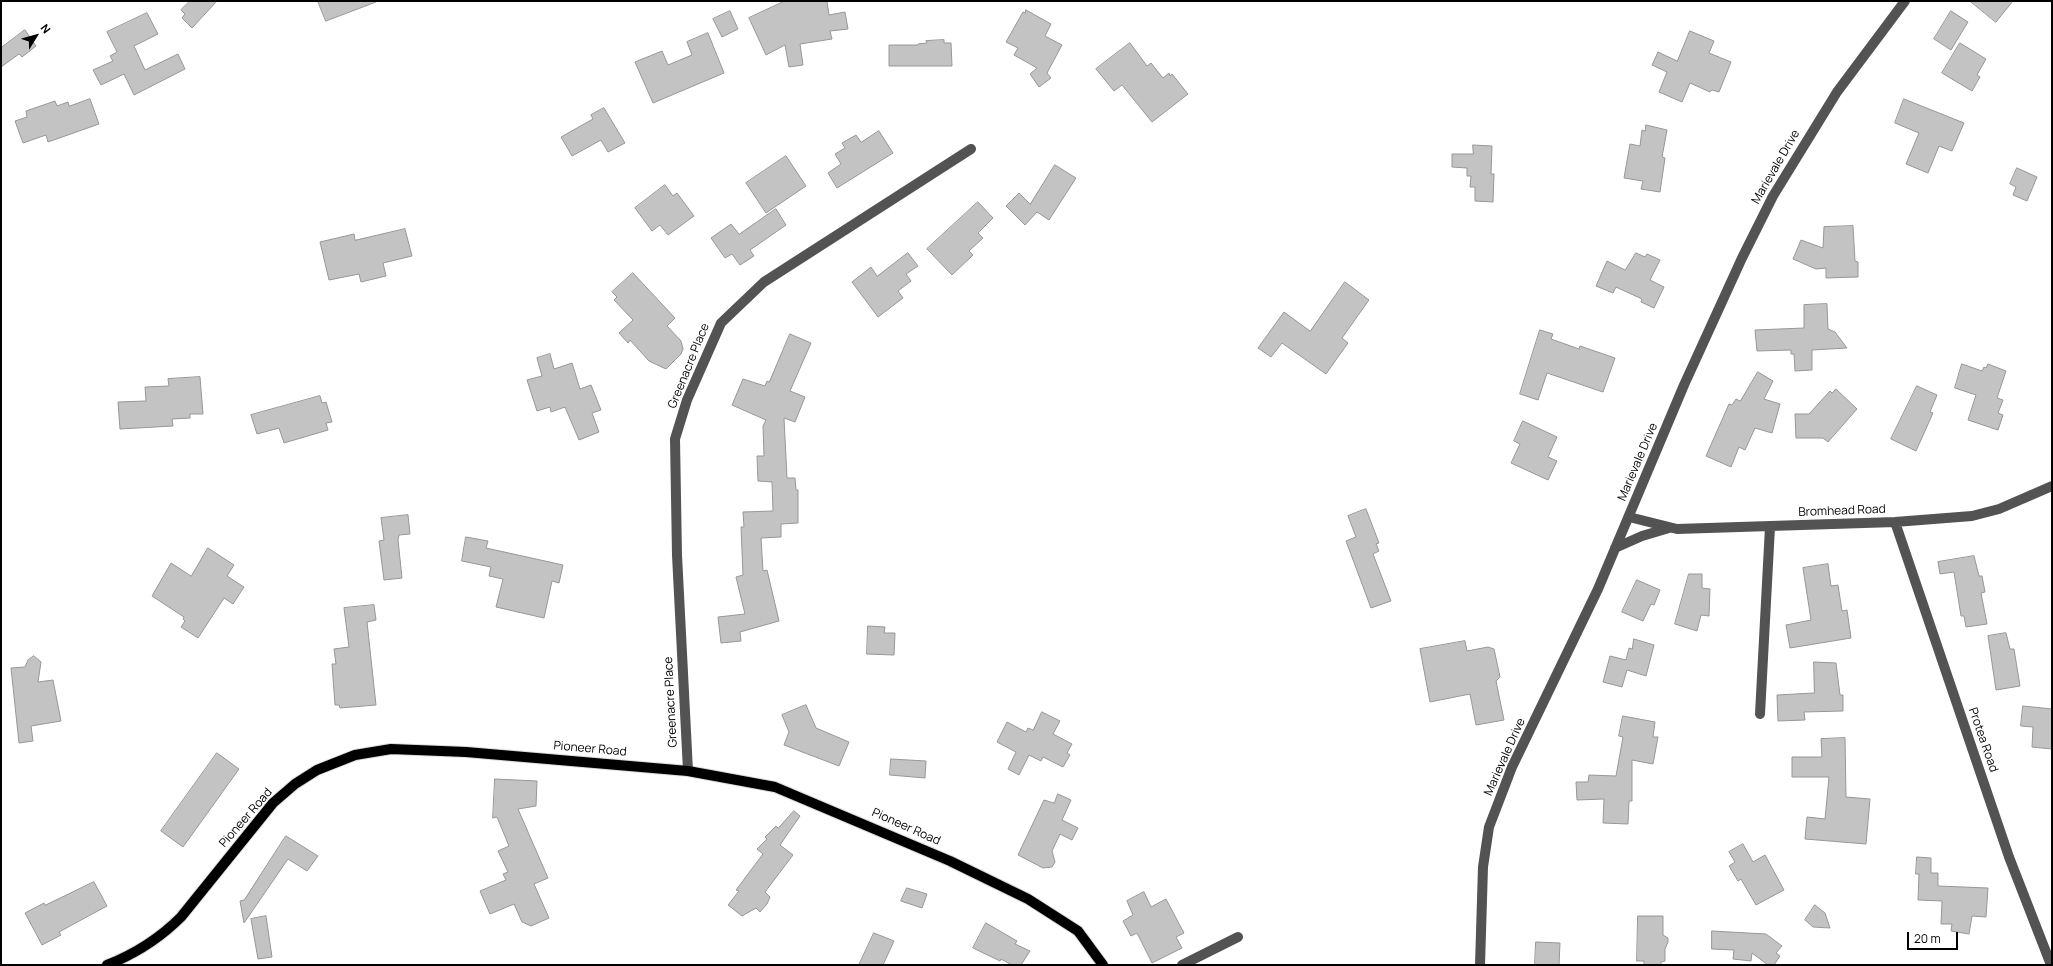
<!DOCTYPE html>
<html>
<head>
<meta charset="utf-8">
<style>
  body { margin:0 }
  #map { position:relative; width:2053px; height:966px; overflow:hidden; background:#fff; font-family:Manrope,sans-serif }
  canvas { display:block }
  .frame { position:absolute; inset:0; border:2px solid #000; pointer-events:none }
  .north { position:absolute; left:16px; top:16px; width:40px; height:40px; -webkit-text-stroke:3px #fff; paint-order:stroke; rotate:53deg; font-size:11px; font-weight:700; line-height:16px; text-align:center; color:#000 }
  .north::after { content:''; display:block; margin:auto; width:14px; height:18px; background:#000; clip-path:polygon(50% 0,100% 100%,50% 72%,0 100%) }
  .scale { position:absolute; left:1907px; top:932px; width:51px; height:18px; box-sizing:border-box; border:2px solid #000; border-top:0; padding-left:5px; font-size:12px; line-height:14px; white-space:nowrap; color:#000; -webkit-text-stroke:3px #fff; paint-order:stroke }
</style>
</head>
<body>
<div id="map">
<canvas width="2053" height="966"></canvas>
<div class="frame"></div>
<div class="north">N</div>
<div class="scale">20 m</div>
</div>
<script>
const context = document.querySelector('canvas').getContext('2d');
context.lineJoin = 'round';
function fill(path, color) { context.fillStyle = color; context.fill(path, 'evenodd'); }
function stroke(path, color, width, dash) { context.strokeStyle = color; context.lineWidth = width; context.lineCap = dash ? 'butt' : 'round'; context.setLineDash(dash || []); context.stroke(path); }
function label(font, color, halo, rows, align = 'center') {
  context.font = font + ' Manrope,sans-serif'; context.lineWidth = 3; context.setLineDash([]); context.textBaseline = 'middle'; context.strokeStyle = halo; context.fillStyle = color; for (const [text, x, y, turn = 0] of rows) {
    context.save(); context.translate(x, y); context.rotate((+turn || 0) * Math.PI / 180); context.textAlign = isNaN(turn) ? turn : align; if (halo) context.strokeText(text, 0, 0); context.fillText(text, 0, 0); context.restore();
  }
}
const building = new Path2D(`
  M 190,1 L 217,1 L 192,28 L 182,18 L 185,14 L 181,10 Z
  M 318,1 L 375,1 L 376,2 L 326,21 Z
  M 785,1 L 827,1 L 829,15 L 845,12 L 848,29 L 830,31 L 832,39 L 800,44 L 803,65 L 789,67 L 785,45 L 766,55 L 749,18 Z
  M 1970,1 L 2013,1 L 1996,22 Z
  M 1026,10 L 1051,24 L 1045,36 L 1062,45 L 1047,73 L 1051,78 L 1039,87 L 1030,74 L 1037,68 L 1014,55 L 1018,48 L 1006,42 L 1023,12 L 1025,13 Z
  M 730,11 L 738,29 L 722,37 L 713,19 Z
  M 1951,11 L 1968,22 L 1951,50 L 1934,39 Z
  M 147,13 L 158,34 L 134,46 L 145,70 L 178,54 L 185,69 L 134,95 L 124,74 L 101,85 L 93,70 L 113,61 L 110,56 L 117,52 L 107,32 Z
  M 25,30 L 36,46 L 22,57 L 19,54 L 1,67 L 1,48 Z
  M 1690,31 L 1714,41 L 1709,53 L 1731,62 L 1719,92 L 1712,90 L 1710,92 L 1690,83 L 1682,102 L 1659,92 L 1667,72 L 1652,65 L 1658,52 L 1677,61 Z
  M 708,33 L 724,73 L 653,103 L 635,62 L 662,51 L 668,65 L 692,55 L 687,42 Z
  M 944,40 L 944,43 L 951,43 L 952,66 L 889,66 L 889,45 L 918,45 L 918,44 L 927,43 L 926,41 Z
  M 1130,43 L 1147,66 L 1151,63 L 1163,78 L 1169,73 L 1170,76 L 1172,74 L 1188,94 L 1152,122 L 1122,85 L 1114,91 L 1096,69 Z
  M 1960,43 L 1986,59 L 1977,75 L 1980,77 L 1972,91 L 1942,73 Z
  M 90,99 L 99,124 L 48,142 L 46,135 L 23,143 L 15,121 L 27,117 L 26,111 L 55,101 L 57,106 L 68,102 L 69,106 Z
  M 1904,99 L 1964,123 L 1952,151 L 1939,146 L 1928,173 L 1906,164 L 1919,133 L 1895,123 Z
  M 604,108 L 625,143 L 608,152 L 601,140 L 572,156 L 561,137 L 593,119 L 591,115 Z
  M 1646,125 L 1667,130 L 1662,157 L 1665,158 L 1660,192 L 1641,189 L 1643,181 L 1624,178 L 1630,144 L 1640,146 L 1642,130 L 1645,131 Z
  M 879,131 L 893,153 L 837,188 L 828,173 L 841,164 L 835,154 L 845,148 L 842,143 L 856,135 L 861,142 Z
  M 1473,145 L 1492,146 L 1491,174 L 1494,174 L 1493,202 L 1475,201 L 1475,187 L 1470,187 L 1471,176 L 1467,176 L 1467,168 L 1452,167 L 1452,154 L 1473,154 Z
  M 786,156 L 806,186 L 766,213 L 746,183 Z
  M 1055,165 L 1076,178 L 1049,220 L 1037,212 L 1025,225 L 1006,206 L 1019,193 L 1030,204 Z
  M 2017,168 L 2037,177 L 2027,201 L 2013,195 L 2016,187 L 2010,184 Z
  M 665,185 L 673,196 L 677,193 L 694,216 L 668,235 L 660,225 L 652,231 L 635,208 Z
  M 978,202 L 993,218 L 978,233 L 983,238 L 969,251 L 973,255 L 952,275 L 927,249 Z
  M 776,209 L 786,225 L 750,250 L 754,256 L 740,265 L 732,254 L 725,258 L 711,238 L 731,224 L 739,234 Z
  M 1853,226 L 1855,261 L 1858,262 L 1858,277 L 1826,278 L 1826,268 L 1816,269 L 1793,259 L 1801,240 L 1823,248 L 1824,227 Z
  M 405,229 L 412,256 L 383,263 L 386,276 L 361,282 L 359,274 L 329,280 L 320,242 L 354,234 L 355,240 Z
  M 908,253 L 918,266 L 906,274 L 911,281 L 898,291 L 903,298 L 878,317 L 852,282 L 871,267 L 877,276 Z
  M 1636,253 L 1645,257 L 1647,254 L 1660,260 L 1650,280 L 1664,287 L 1654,308 L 1641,302 L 1642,299 L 1616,287 L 1613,293 L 1596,286 L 1607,261 L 1625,270 Z
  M 633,273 L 675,318 L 667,326 L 681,341 L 683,349 L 681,354 L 666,369 L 649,361 L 630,340 L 628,343 L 619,333 L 633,320 L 614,300 L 617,297 L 612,292 Z
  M 1345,282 L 1369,300 L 1342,338 L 1348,343 L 1326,374 L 1282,343 L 1271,357 L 1258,348 L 1284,312 L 1310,331 Z
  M 1827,304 L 1828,329 L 1835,332 L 1847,348 L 1812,350 L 1812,370 L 1795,371 L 1794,354 L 1791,354 L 1791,350 L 1757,351 L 1755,330 L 1804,328 L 1804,305 Z
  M 1540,330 L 1553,334 L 1551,339 L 1579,349 L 1580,346 L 1615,358 L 1603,392 L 1547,373 L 1538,400 L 1520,394 Z
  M 790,334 L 811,343 L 790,391 L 805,397 L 795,422 L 784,418 L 787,478 L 795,478 L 796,490 L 798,490 L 798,523 L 781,524 L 781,537 L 761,538 L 763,571 L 767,570 L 779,621 L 740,632 L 741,641 L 721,643 L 718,617 L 745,614 L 736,577 L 743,575 L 741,527 L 744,527 L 743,512 L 773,511 L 772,482 L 758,481 L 757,456 L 764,456 L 763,426 L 766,420 L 732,405 L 743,379 L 765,386 L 767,381 L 769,382 Z
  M 550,354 L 554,369 L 572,363 L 580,389 L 591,385 L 601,410 L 592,413 L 599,432 L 579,440 L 565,407 L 551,412 L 550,407 L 537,411 L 527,380 L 542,376 L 537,358 Z
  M 1962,364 L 1982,371 L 1984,367 L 1986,368 L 1988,364 L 2006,371 L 1997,398 L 2003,400 L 1998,413 L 2003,415 L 1998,430 L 1968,420 L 1976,395 L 1955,388 Z
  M 1758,372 L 1773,381 L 1764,399 L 1780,404 L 1772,433 L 1755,428 L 1745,450 L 1739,447 L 1731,467 L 1706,456 L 1729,404 L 1732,405 L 1736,399 L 1740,401 Z
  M 200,377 L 203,414 L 190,414 L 190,418 L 172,419 L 173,426 L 120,429 L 118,402 L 146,401 L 145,387 L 169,386 L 168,379 Z
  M 1917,386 L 1937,395 L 1930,412 L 1933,413 L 1916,451 L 1891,439 Z
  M 1836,389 L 1857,409 L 1828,442 L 1823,438 L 1796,438 L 1795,414 L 1809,414 L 1830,391 L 1832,393 Z
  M 320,396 L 322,403 L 326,402 L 332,422 L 326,423 L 328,430 L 284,443 L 279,428 L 257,434 L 251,415 Z
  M 1523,421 L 1557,437 L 1548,457 L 1557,461 L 1548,480 L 1511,463 L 1520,444 L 1514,441 Z
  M 1366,509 L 1379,543 L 1376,544 L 1379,551 L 1373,554 L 1391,601 L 1371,608 L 1346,541 L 1356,537 L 1348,516 Z
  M 408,515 L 410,534 L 399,535 L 398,540 L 402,578 L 384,580 L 379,541 L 384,540 L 381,518 Z
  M 466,537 L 488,541 L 486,548 L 563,565 L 559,583 L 552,581 L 544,618 L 496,607 L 503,579 L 489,576 L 491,567 L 462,561 Z
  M 208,548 L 234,565 L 227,576 L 244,587 L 233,604 L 224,598 L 198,638 L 181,627 L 185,621 L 183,619 L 184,617 L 152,596 L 171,563 L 191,576 Z
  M 1974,556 L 1979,576 L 1982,576 L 1985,592 L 1981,593 L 1987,624 L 1966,627 L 1964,616 L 1961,616 L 1954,572 L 1940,574 L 1938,562 Z
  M 1828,564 L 1831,586 L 1838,585 L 1842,611 L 1847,610 L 1851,638 L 1790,648 L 1786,625 L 1811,620 L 1803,568 Z
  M 1689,574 L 1702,574 L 1702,588 L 1710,589 L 1709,616 L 1701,615 L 1697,631 L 1675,624 Z
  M 1637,580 L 1660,590 L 1654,605 L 1651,604 L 1643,621 L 1622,612 Z
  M 374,605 L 376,620 L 367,622 L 376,705 L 340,708 L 339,705 L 335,705 L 332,664 L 336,664 L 334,649 L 349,647 L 344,608 Z
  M 868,626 L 885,627 L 884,633 L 895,633 L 894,655 L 867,654 Z
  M 2006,633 L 2010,649 L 2014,649 L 2020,686 L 1996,690 L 1988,636 Z
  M 1634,639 L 1654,645 L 1646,676 L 1627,670 L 1622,687 L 1603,682 L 1610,656 L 1626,660 L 1629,648 L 1632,649 Z
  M 1465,641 L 1467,651 L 1488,647 L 1494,649 L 1500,677 L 1496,681 L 1504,720 L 1476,725 L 1470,694 L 1430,702 L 1420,649 Z
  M 34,656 L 41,662 L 38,682 L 53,680 L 61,721 L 31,726 L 33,741 L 19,743 L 11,668 L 25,667 L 28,660 Z
  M 1814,662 L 1836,663 L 1840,695 L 1843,695 L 1843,711 L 1804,712 L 1805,720 L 1778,721 L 1777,695 L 1814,693 Z
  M 806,705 L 816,728 L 849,742 L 839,766 L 784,745 L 789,732 L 782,715 Z
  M 2023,706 L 2052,709 L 2052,749 L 2032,747 L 2033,727 L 2021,726 Z
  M 1042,712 L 1060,721 L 1053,734 L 1072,744 L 1067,753 L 1070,755 L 1063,767 L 1043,757 L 1041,761 L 1029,755 L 1019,775 L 1008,769 L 1016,752 L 997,742 L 1007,722 L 1026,732 L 1028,728 L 1033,730 Z
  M 1623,716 L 1655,722 L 1653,737 L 1658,737 L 1653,764 L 1632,760 L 1632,801 L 1629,801 L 1628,824 L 1603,823 L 1604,799 L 1577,800 L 1576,782 L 1588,782 L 1589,775 L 1616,776 L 1623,737 L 1619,736 Z
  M 1845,738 L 1846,797 L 1870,799 L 1866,844 L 1805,839 L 1807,817 L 1825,819 L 1829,777 L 1792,777 L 1792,757 L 1822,757 L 1821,739 Z
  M 217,753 L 239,769 L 183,847 L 161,831 Z
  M 891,759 L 926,761 L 925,778 L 890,775 Z
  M 495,779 L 537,781 L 536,806 L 518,809 L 548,878 L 534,884 L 549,918 L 531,926 L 522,922 L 514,904 L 490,914 L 480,891 L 506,880 L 503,874 L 508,872 L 498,851 L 509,846 L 497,817 L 493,818 Z
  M 1058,794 L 1071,800 L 1062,820 L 1078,828 L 1072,840 L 1060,834 L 1052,851 L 1055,862 L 1052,867 L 1043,868 L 1018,855 L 1044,800 L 1054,803 Z
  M 794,811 L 800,816 L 780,845 L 793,855 L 765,892 L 770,897 L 767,904 L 760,912 L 756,908 L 742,916 L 728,905 L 739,891 L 736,890 L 763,854 L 757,849 L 767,839 L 765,837 L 776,826 L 778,828 Z
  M 286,836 L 318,856 L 307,871 L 288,859 L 244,923 L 240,901 L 244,900 Z
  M 1743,844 L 1753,862 L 1765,855 L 1784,890 L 1756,905 L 1741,879 L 1738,881 L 1729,866 L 1735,862 L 1729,852 Z
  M 1917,857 L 1931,858 L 1931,873 L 1938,873 L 1938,886 L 1988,888 L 1986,917 L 1972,916 L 1969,934 L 1951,931 L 1952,924 L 1941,924 L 1942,901 L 1918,900 L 1919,874 L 1916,874 Z
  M 94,882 L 107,906 L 59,932 L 61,935 L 42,945 L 25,913 L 44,903 L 45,905 Z
  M 907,888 L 927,894 L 922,908 L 901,901 Z
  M 1144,892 L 1151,907 L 1166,899 L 1184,933 L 1176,937 L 1182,948 L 1152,963 L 1137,933 L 1131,936 L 1123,921 L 1133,915 L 1127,901 Z
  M 1815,905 L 1825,913 L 1830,928 L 1813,927 L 1805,920 Z
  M 266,916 L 272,957 L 258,959 L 251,919 Z
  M 1638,916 L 1663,916 L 1663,935 L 1668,938 L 1668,942 L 1665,949 L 1665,961 L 1661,962 L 1661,965 L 1644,965 L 1644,961 L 1637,961 Z
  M 986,923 L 1017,941 L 1015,944 L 1030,951 L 1021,965 L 1012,965 L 1001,959 L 1000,961 L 973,948 Z
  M 1712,931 L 1766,934 L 1782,946 L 1776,953 L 1780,956 L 1774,965 L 1768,965 L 1752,953 L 1751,961 L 1733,959 L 1734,950 L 1712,949 Z
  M 874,933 L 894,941 L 883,965 L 859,965 Z
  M 1536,942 L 1560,943 L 1559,965 L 1535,965 Z`);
fill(building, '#c3c3c3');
stroke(building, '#979797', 1);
const major = new Path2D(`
  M 107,965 C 135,954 160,938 181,917 L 273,803 L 295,784 L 317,770 L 355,755 L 391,749 L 466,752 L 688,771 L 775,787 L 950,861 L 1028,899 L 1078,931 L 1103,965`);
stroke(major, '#dbdbdb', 12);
stroke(new Path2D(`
  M 1629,517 L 1677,529 L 1895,522 L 1972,516 L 1999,509 L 2052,486
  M 1895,522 L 2009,857 L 2051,965
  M 1615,548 L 1642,536 L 1669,528
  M 1760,714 L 1770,527
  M 688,771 L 677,555 L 675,439 L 687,400 L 721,323 L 764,282 L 971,149
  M 1182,965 L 1238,937
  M 1480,965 L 1483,867 L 1489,827 L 1512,767 L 1598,589 L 1684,385 L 1742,258 L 1773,196 L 1837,92 L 1905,1`), '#535353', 10);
stroke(major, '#000', 10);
label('12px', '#000', '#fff', [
  ["Marievale Drive",1776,167,-60],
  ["Greenacre Place",689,366,-68],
  ["Marievale Drive",1638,462,-67],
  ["Bromhead Road",1842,511,-2],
  ["Greenacre Place",671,702,-93],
  ["Protea Road",1983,740,71],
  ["Pioneer Road",590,749,5],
  ["Marievale Drive",1505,757,-66],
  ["Pioneer Road",246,818,-49],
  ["Pioneer Road",906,827,24]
]);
</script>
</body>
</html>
